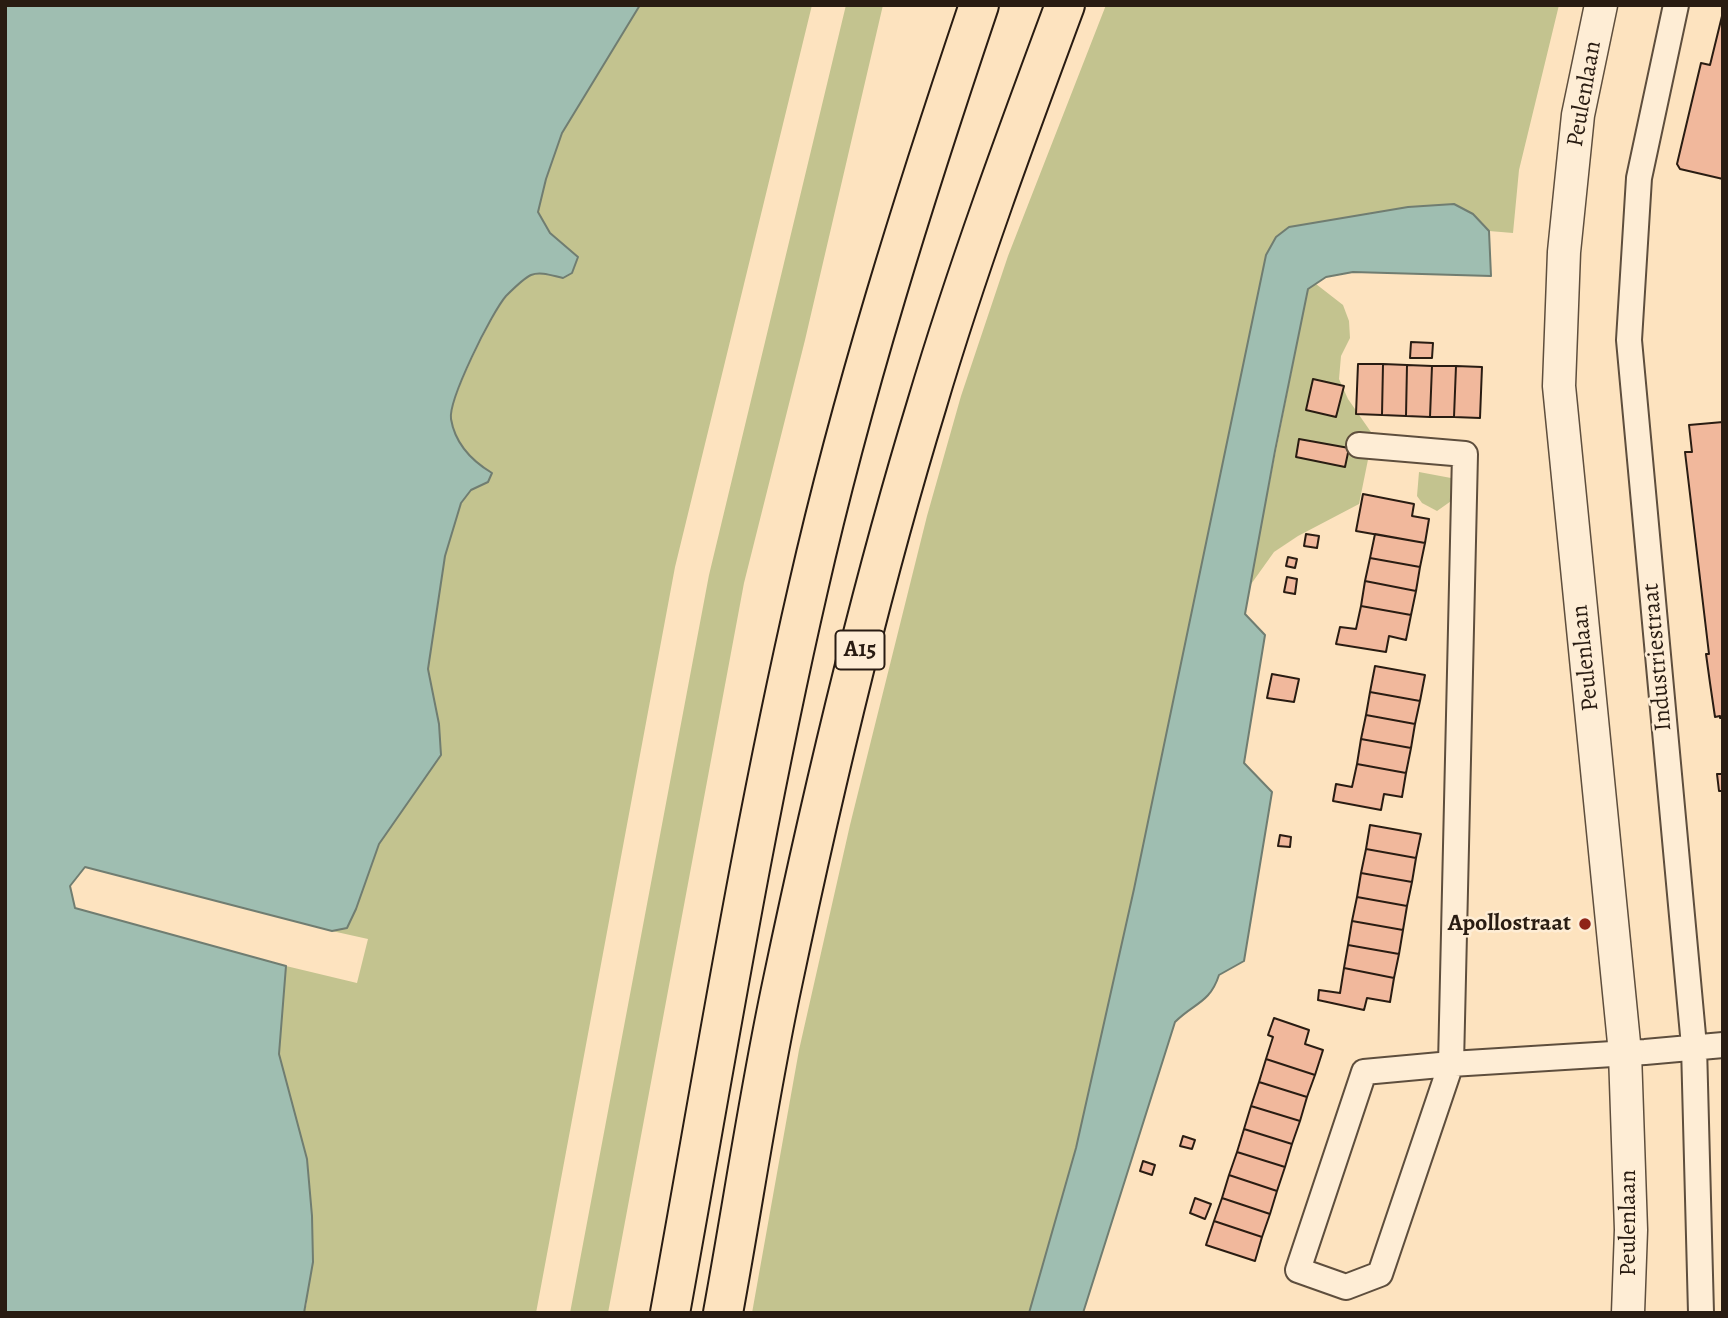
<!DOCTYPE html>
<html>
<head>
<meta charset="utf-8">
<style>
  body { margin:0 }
  #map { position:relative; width:1728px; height:1318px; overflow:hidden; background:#fde3bf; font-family:Alegreya,serif }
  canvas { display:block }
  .frame { position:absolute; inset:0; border:7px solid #291c12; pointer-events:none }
</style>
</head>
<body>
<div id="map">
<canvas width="1728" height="1318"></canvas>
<div class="frame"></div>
</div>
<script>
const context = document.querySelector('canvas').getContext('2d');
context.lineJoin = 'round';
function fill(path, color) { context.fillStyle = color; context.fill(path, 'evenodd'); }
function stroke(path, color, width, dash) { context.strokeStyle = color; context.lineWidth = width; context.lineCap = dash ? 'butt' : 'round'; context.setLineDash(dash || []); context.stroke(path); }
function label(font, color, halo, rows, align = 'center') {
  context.font = font + ' Alegreya,serif'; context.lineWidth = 5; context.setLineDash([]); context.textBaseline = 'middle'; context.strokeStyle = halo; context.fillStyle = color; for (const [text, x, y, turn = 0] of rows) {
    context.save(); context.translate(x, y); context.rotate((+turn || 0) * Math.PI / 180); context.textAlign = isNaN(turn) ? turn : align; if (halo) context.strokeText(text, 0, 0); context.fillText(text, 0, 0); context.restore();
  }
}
fill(new Path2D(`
  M 640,5 L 812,5 L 675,567 L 536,1313 L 304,1313 L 307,1303 L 279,1054 L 286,966 L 357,983 L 368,939 L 332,931 L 347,927 L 356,909 L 379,844 L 441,755 L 439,724 L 428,669 L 445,556 L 461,503 L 471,490 L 488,482 C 476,461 452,442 451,417 C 450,399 494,310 507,296 C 512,289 524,278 532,275 C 542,271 554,276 563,278 L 572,273 L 578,257 L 550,233 L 538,212 L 546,179 L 562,133 Z
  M 846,5 L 883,5 L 805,340 L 744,583 L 608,1313 L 570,1313 L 709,575 Z
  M 1106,5 L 1559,5 L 1519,170 L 1513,233 L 1489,231 L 1473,214 L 1454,204 L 1408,207 L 1289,227 L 1266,255 L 1134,889 L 1076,1148 L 1029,1313 L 752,1313 L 799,1050 L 850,825 L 927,516 L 961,396 L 1008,256 Z
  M 1316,284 L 1343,305 L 1349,321 L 1350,338 L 1341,356 L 1339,379 L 1348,399 L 1373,435 L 1359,504 L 1298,536 L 1274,552 L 1249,587 L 1308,289 Z
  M 1419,472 L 1451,478 L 1454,499 L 1437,511 L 1422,503 L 1417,496 Z`), '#c3c38f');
const water = new Path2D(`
  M 5,5 L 640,5 L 562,133 L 546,179 L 538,212 L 550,233 L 578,257 L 572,273 L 563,278 C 553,276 541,271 531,275 C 524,278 512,290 506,296 C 492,312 448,400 451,419 C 455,443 472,461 492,473 L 488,482 L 471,490 L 461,503 L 445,556 L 428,669 L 439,724 L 441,755 L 379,844 L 356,909 L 347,928 L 332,931 L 85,867 L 70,886 L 75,908 L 286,966 L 279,1054 L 307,1159 L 312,1216 L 313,1262 L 304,1313 L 5,1313 Z
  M 1454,204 L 1473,214 L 1489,231 L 1491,276 L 1353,272 L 1326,277 L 1308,289 L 1275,451 L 1245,614 L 1265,635 L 1244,763 L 1272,792 L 1244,961 L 1219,975 C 1210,1003 1194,1003 1175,1022 L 1083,1313 L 1029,1313 L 1076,1148 L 1134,889 L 1266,255 L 1276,237 L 1289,227 L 1408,207 Z`);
fill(water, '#9fbeb1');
stroke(water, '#707d71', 2);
const building = new Path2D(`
  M 1723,12 L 1723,179 L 1680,169 L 1677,164 L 1701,63 L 1710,65 Z
  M 1411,342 L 1433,343 L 1432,358 L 1410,358 Z
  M 1358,364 L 1383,364 L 1382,415 L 1356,414 Z
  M 1383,364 L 1407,365 L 1406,416 L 1382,415 Z
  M 1407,365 L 1432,366 L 1430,417 L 1406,416 Z
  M 1432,366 L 1456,366 L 1454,417 L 1430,417 Z
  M 1456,366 L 1482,367 L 1480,418 L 1454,417 Z
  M 1313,379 L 1344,386 L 1336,417 L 1306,410 Z
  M 1723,422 L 1723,718 L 1720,718 L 1720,716 L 1715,717 L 1710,683 L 1706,654 L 1709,654 L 1685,452 L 1692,452 L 1689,425 Z
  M 1299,439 L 1349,448 L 1345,467 L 1296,457 Z
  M 1363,494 L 1414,504 L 1412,516 L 1429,519 L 1425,543 L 1356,531 Z
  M 1306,534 L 1319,536 L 1317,548 L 1304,546 Z
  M 1375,534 L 1425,543 L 1420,567 L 1370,558 Z
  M 1288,557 L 1297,559 L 1295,568 L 1286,566 Z
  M 1370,558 L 1420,567 L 1416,591 L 1365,581 Z
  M 1287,577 L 1297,579 L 1295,594 L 1284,592 Z
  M 1365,581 L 1416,591 L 1411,615 L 1361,606 Z
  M 1361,606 L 1411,615 L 1406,640 L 1389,636 L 1386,652 L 1336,644 L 1340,627 L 1356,629 Z
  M 1375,666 L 1425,675 L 1420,701 L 1370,692 Z
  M 1272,674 L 1299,679 L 1294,702 L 1267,698 Z
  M 1370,692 L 1420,701 L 1415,724 L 1366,715 Z
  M 1366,715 L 1415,724 L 1411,748 L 1361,739 Z
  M 1361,739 L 1411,748 L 1406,773 L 1357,764 Z
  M 1357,764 L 1406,773 L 1402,797 L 1384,794 L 1381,810 L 1333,801 L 1336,784 L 1352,787 Z
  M 1717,774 L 1723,774 L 1723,791 L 1719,791 Z
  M 1370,825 L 1421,834 L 1416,858 L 1366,849 Z
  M 1280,835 L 1291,837 L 1290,847 L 1278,846 Z
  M 1366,849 L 1416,858 L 1412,882 L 1361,873 Z
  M 1361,873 L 1412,882 L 1407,906 L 1357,897 Z
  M 1357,897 L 1407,906 L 1403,930 L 1352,921 Z
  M 1352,921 L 1403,930 L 1399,954 L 1348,945 Z
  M 1348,945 L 1399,954 L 1394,978 L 1344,968 Z
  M 1344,968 L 1394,978 L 1390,1002 L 1367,998 L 1364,1010 L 1318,1000 L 1319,990 L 1340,993 Z
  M 1274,1018 L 1309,1030 L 1305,1044 L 1323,1050 L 1315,1075 L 1266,1059 L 1273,1037 L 1268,1035 Z
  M 1266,1059 L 1315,1075 L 1307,1097 L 1259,1082 Z
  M 1259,1082 L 1307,1097 L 1300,1121 L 1251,1106 Z
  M 1251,1106 L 1300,1121 L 1292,1144 L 1244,1129 Z
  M 1244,1129 L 1292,1144 L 1285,1167 L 1237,1152 Z
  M 1183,1136 L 1195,1140 L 1192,1149 L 1180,1146 Z
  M 1237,1152 L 1285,1167 L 1277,1191 L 1229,1175 Z
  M 1143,1161 L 1155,1165 L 1152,1175 L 1140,1171 Z
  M 1229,1175 L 1277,1191 L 1270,1214 L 1222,1198 Z
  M 1195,1198 L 1211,1204 L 1205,1219 L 1190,1213 Z
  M 1222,1198 L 1270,1214 L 1262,1237 L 1214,1221 Z
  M 1214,1221 L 1262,1237 L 1255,1261 L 1206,1245 Z`);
fill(building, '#f1b89c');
stroke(building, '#291c12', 2);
const minor = new Path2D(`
  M 1676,5 L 1639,178 L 1629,340 L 1694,1046 L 1701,1313
  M 1359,445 L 1465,454 L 1451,1064 L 1645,1052 L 1723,1045
  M 1451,1064 L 1380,1274 L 1346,1287 L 1298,1270 L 1364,1072 Z`);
const tertiary = new Path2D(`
  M 1601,5 L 1578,115 L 1564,252 L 1559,386 L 1625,1053 L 1631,1230 L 1628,1313`);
const motorway = new Path2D(`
  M 670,1313 C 714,1071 753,828 808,589 C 853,391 914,198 979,5
  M 723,1313 C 743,1204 759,1093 782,985 C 823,790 869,594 927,404 C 967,269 1016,137 1065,5`);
stroke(minor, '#5e4e3d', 28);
stroke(tertiary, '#5e4e3d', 35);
stroke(motorway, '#291c12', 42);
stroke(minor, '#feedd5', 24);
stroke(tertiary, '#feedd5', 32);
stroke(motorway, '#fde3bf', 38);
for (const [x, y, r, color] of [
  [1585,924,7,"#8f2418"]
]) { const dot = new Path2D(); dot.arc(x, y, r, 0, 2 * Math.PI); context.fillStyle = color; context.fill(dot); stroke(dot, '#feedd5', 2.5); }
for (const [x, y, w] of [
  [860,650,49]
]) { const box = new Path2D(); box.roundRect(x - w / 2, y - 19.5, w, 39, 5); context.fillStyle = '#feedd5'; context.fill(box); stroke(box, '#291c12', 2); }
label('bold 23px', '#291c12', null, [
  ["A15",860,650]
]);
label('24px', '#291c12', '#feedd5', [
  ["Peulenlaan",1585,94,-80],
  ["Industriestraat",1658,657,-95],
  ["Peulenlaan",1586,658,-96],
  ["Peulenlaan",1629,1223,-90]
]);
label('bold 24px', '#291c12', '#feedd5', [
  ["Apollostraat",1571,924]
], 'right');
</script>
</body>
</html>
